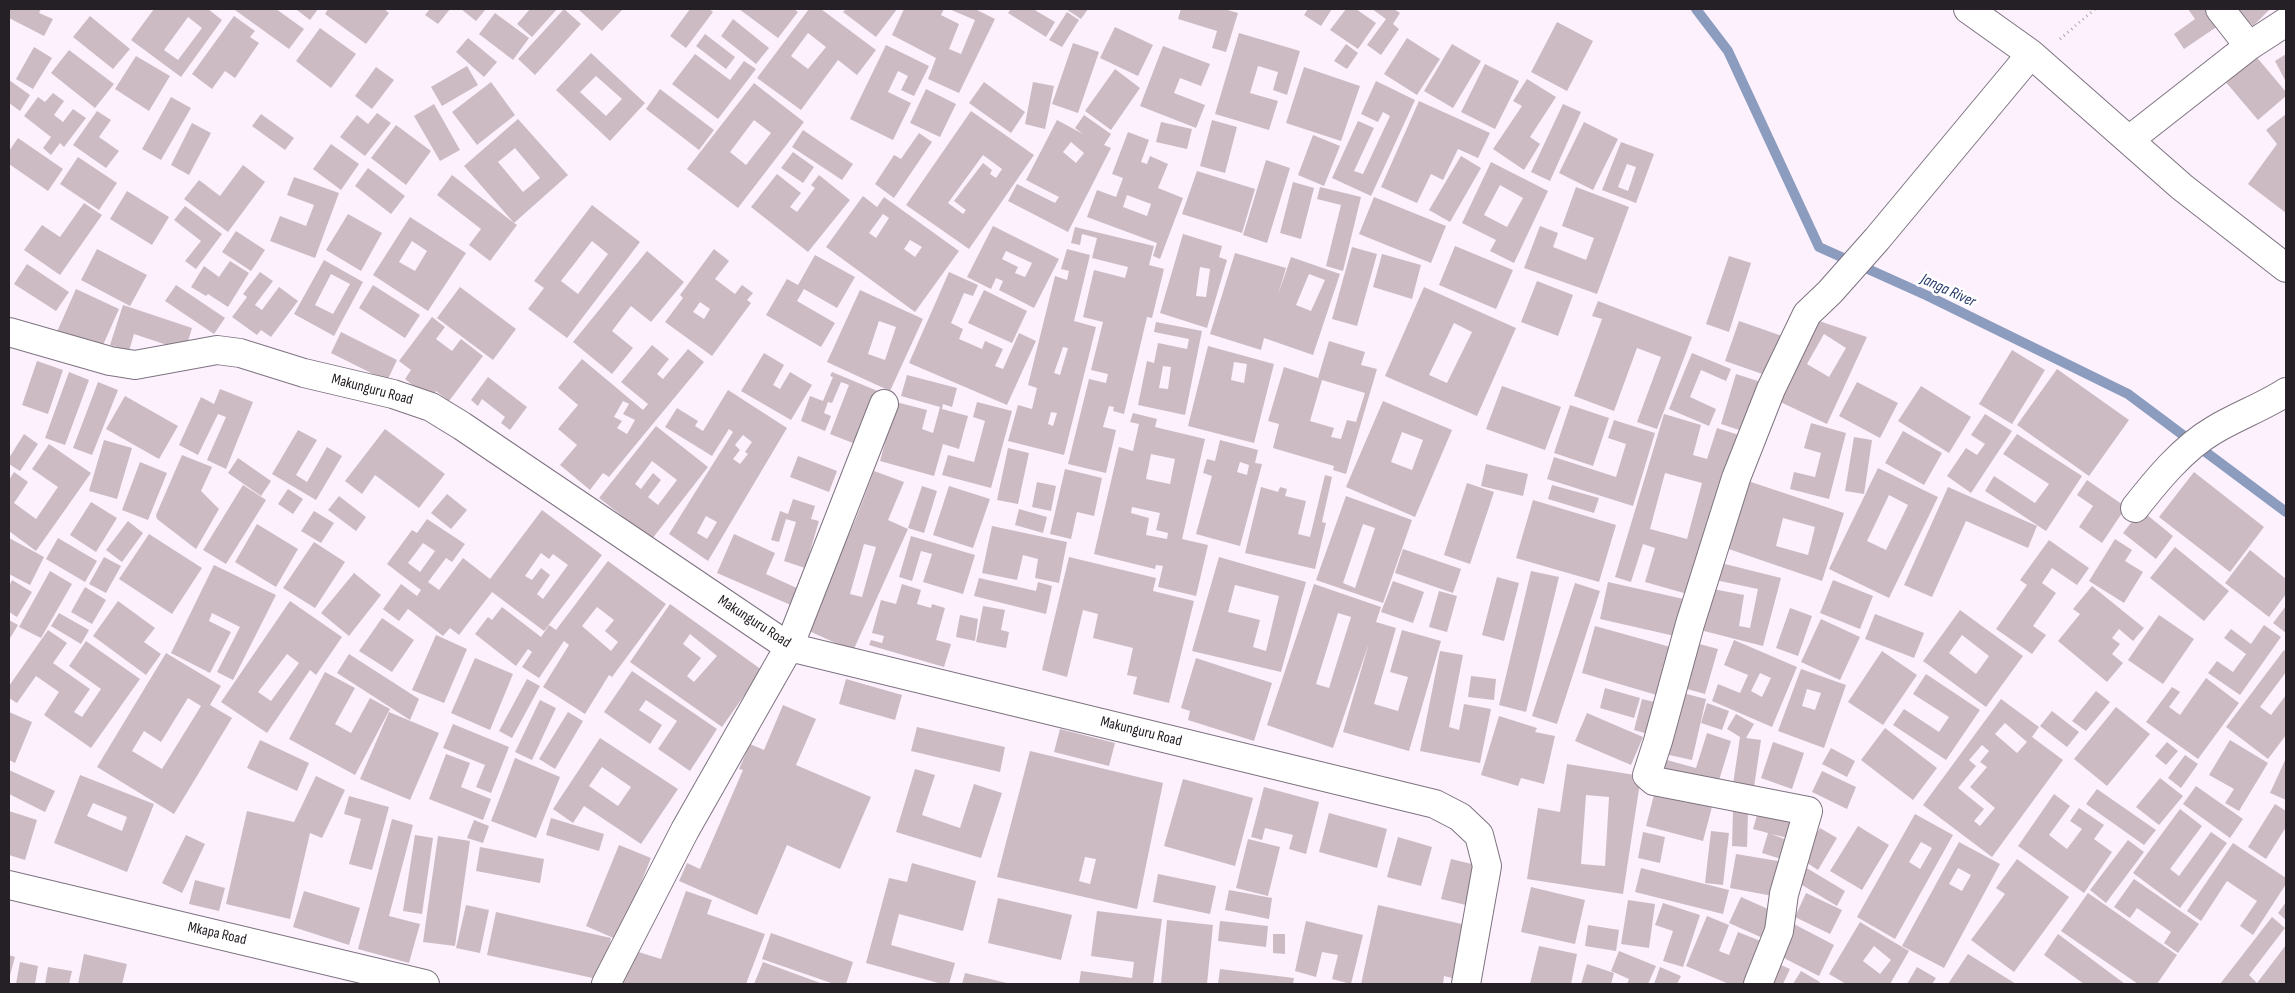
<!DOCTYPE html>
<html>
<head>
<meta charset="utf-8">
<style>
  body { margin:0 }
  #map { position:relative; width:2295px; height:993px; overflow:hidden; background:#fcf1fd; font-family:"Sofia Sans Condensed",sans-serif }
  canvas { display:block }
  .frame { position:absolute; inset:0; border:10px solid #252025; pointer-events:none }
</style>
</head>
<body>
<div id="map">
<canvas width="2295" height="993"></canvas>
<div class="frame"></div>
</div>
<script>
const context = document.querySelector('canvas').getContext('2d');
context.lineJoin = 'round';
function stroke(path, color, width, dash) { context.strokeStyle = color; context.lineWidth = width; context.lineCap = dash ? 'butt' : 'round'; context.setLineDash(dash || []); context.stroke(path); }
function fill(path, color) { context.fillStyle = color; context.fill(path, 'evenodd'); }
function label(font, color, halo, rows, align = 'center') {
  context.font = font + ' "Sofia Sans Condensed",sans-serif'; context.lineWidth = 5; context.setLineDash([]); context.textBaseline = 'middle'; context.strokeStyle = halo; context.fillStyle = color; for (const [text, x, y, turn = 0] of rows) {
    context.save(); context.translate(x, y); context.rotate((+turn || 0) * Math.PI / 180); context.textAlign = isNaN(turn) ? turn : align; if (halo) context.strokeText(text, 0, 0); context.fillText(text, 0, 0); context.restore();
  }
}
stroke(new Path2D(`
  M 1696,9 L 1728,51 L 1819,247 L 1928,296 L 2128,394 L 2286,512`), '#8c9cbf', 10);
fill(new Path2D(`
  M 9,9 L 41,9 L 39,13 L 53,19 L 44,36 L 9,18 Z
  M 154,9 L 208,9 L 222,20 L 181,77 L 131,40 ZM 188,17 L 202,28 L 178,60 L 164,50 Z
  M 236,9 L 276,9 L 304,29 L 289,49 L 235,10 Z
  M 298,9 L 318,9 L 310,20 L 297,10 Z
  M 328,9 L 384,9 L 389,13 L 366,44 L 325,14 Z
  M 430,9 L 450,9 L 438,24 L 425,15 Z
  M 461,9 L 486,9 L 476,21 Z
  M 530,9 L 557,9 L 532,37 L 517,24 Z
  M 564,9 L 581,24 L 535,75 L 518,59 Z
  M 578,9 L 623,9 L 602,31 Z
  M 690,9 L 709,9 L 713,12 L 686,48 L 670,36 Z
  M 739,9 L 794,9 L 798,12 L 778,38 Z
  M 809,9 L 821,9 L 876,50 L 857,75 L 838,60 L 801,110 L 757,78 ZM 808,33 L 826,47 L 808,69 L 791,56 Z
  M 846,9 L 897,9 L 876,37 L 843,12 Z
  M 904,9 L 944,9 L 941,15 L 959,24 L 949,49 L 961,54 L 975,20 L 949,9 L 975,9 L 995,19 L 959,93 L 928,79 L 936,58 L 892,35 Z
  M 1011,9 L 1033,9 L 1055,22 L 1046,37 L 1008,13 Z
  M 1066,9 L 1088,9 L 1081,19 Z
  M 1181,9 L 1224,9 L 1238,13 L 1226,52 L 1212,48 L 1217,31 L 1178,19 Z
  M 1308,9 L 1332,9 L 1321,26 L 1304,15 Z
  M 1346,9 L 1356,9 L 1376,23 L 1358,49 L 1330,30 Z
  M 1372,9 L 1394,9 L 1400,13 L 1393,24 L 1399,29 L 1381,55 L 1367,45 L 1386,19 Z
  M 2188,9 L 2211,9 L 2221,24 L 2184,49 L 2174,34 L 2195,19 Z
  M 2236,9 L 2270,9 L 2253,26 Z
  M 1067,12 L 1079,20 L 1062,47 L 1049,40 Z
  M 495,13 L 529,38 L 513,60 L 479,34 Z
  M 90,16 L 130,49 L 113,69 L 73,37 Z
  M 234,16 L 255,31 L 250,37 L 259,43 L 235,78 L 225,71 L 212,89 L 192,74 Z
  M 733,19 L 769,48 L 756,64 L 721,36 Z
  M 1557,22 L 1593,41 L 1567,91 L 1531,72 Z
  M 1115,27 L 1153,45 L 1138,76 L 1100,58 Z
  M 320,28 L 356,54 L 331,88 L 296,61 Z
  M 1239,33 L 1300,51 L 1287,95 L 1273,90 L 1278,72 L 1258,66 L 1250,93 L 1278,101 L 1269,130 L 1215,114 Z
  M 705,34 L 735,57 L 726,69 L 696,46 Z
  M 468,38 L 497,62 L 484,77 L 456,52 Z
  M 1407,38 L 1440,59 L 1417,95 L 1384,74 Z
  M 1073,43 L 1099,52 L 1078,113 L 1052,104 Z
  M 1346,44 L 1358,53 L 1347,69 L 1334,61 Z
  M 1452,44 L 1481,61 L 1453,108 L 1424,91 Z
  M 886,45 L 929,66 L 914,96 L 901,90 L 908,76 L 898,71 L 888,92 L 911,103 L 893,140 L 850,119 Z
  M 1163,46 L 1210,64 L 1201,86 L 1180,78 L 1174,93 L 1205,105 L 1196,128 L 1140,106 Z
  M 34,47 L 52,58 L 33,89 L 16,79 Z
  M 69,50 L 114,84 L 95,108 L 51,73 Z
  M 591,53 L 645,103 L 610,141 L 556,90 ZM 596,76 L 622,99 L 606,116 L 580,92 Z
  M 695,54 L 730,80 L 744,61 L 756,69 L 718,119 L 672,84 Z
  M 2254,54 L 2286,92 L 2286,96 L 2258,120 L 2224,80 Z
  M 2286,54 L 2286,82 L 2275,61 Z
  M 136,56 L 170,76 L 149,111 L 115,89 Z
  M 1485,64 L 1519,81 L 1495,129 L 1461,112 Z
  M 467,66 L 478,85 L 442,106 L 431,87 Z
  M 376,67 L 394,80 L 372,109 L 355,96 Z
  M 1304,67 L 1360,86 L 1341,141 L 1286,123 Z
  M 1115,69 L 1140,88 L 1111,130 L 1085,111 Z
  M 1527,79 L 1556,97 L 1530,137 L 1540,144 L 1524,170 L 1493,149 L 1522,106 L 1513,101 Z
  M 9,80 L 30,95 L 20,111 L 9,103 Z
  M 1376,81 L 1415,100 L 1371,196 L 1332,178 L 1358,121 L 1374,128 L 1354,171 L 1363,174 L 1390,116 L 1383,112 L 1378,122 L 1361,114 Z
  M 491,82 L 515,115 L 477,145 L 452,112 Z
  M 984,82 L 1025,112 L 1011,133 L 969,103 Z
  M 1033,82 L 1054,86 L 1045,129 L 1025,124 Z
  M 754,83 L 804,122 L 738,208 L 687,169 ZM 754,120 L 771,133 L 746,165 L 730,152 Z
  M 660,89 L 714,130 L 699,150 L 646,109 Z
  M 926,89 L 956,104 L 940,137 L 910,123 Z
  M 53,93 L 64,101 L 54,115 L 63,122 L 73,109 L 86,118 L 64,147 L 60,143 L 51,155 L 43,148 L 51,137 L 24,116 L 38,97 L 45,102 Z
  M 171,97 L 191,108 L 161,160 L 142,149 Z
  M 1419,101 L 1490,133 L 1478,158 L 1458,149 L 1443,180 L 1431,174 L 1417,203 L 1381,187 Z
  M 434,104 L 460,150 L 440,161 L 414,116 Z
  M 1563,104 L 1581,112 L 1550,181 L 1531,172 Z
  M 97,111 L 111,120 L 99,137 L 119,151 L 106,168 L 73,145 Z
  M 971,111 L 1034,155 L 969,249 L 906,205 ZM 983,155 L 1002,169 L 996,178 L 990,174 L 992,170 L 983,163 L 954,201 L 966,210 L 963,214 L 948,203 Z
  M 377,113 L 391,123 L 365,156 L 340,137 L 357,115 L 368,124 Z
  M 261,114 L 294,138 L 285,150 L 252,126 Z
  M 2286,114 L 2285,134 L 2286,213 L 2248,184 L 2277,144 L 2266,130 Z
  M 1084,115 L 1111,134 L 1104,145 L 1111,148 L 1068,232 L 1008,201 L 1017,184 L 1055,203 L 1059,197 L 1026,180 L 1057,120 L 1083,134 L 1075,128 ZM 1071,142 L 1084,153 L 1076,163 L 1063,152 Z
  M 518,119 L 568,175 L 514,223 L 517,225 L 490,261 L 469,245 L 481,229 L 437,195 L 452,175 L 514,223 L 464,166 ZM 515,148 L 540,178 L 523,192 L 498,162 Z
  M 1212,120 L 1237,127 L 1225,173 L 1200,166 Z
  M 1161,122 L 1192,129 L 1187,149 L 1156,142 Z
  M 1584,122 L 1618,139 L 1593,190 L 1559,173 Z
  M 192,123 L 211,133 L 189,175 L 171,165 Z
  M 396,125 L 431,151 L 406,185 L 371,158 Z
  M 803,130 L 853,164 L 842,180 L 792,147 Z
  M 1128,132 L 1149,140 L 1141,162 L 1147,164 L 1150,156 L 1168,164 L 1158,188 L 1183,198 L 1160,259 L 1153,256 L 1157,243 L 1087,217 L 1097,190 L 1116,197 L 1123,178 L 1112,174 ZM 1127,195 L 1151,204 L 1147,216 L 1123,207 Z
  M 919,133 L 932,142 L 894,198 L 875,184 L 894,155 L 901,159 Z
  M 1313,135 L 1340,146 L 1324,186 L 1298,175 Z
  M 18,138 L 63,169 L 48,191 L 9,164 L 9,151 Z
  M 1621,142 L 1654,154 L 1636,203 L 1602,190 ZM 1627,164 L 1636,167 L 1628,191 L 1618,187 Z
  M 331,144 L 359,164 L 341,190 L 313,169 Z
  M 793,152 L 814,167 L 803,183 L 781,168 Z
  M 1461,156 L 1481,168 L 1450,222 L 1429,210 Z
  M 78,157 L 117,183 L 99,210 L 60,184 Z
  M 1266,160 L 1290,168 L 1267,243 L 1243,235 Z
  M 1491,162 L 1548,191 L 1514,263 L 1490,251 L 1496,240 L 1462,223 ZM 1500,185 L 1523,198 L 1507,227 L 1484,215 Z
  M 243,165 L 265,182 L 228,232 L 184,199 L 199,180 L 220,196 Z
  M 368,168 L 405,196 L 391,214 L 355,186 Z
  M 1197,171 L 1255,189 L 1242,233 L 1182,214 Z
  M 777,174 L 801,193 L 790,207 L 797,212 L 815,188 L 811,185 L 819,175 L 850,200 L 808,252 L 751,207 Z
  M 294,177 L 339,193 L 315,258 L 270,241 L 280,216 L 306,226 L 314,205 L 287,195 Z
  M 1293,182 L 1314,188 L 1301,239 L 1280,233 Z
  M 1320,187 L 1361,197 L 1343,271 L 1326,266 L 1341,205 L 1317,199 Z
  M 1576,187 L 1629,207 L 1597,294 L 1524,268 L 1540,226 L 1558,233 L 1553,247 L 1586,260 L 1594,238 L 1562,226 Z
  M 127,191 L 169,217 L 152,245 L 110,219 Z
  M 863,196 L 877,207 L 884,197 L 959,251 L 915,312 L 826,247 ZM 883,214 L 889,218 L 876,238 L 869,233 ZM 910,240 L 922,247 L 915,257 L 904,249 Z
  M 1374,197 L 1446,226 L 1431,263 L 1359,234 Z
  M 84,203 L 102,215 L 60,275 L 24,250 L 42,225 L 60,237 Z
  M 592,205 L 640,242 L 567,338 L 528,309 L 544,288 L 534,281 ZM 592,241 L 608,254 L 578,294 L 561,281 Z
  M 185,206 L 222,234 L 196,269 L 185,261 L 201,241 L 174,220 Z
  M 348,214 L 382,233 L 361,271 L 326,250 Z
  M 410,217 L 466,253 L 428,311 L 373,275 ZM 412,241 L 427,251 L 415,271 L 399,262 Z
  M 993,226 L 1059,259 L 1034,308 L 999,290 L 1003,281 L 996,278 L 991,289 L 967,277 ZM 1006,251 L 1032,263 L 1025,277 L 1015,273 L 1018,267 L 1002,259 Z
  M 1075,227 L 1154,246 L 1149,265 L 1164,269 L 1152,318 L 1147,317 L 1124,414 L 1113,411 L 1114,407 L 1109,406 L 1103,427 L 1116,430 L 1106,473 L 1068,464 L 1089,379 L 1106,383 L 1108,374 L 1091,370 L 1103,322 L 1083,317 L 1094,270 L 1125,278 L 1128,267 L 1092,258 L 1097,238 L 1082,234 L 1080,245 L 1071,243 Z
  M 236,231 L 265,250 L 251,271 L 222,252 Z
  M 1183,234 L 1222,246 L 1219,257 L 1227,260 L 1207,328 L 1160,313 ZM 1200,267 L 1210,269 L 1206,297 L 1196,296 Z
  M 1455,246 L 1513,270 L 1496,309 L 1439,285 Z
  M 1352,247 L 1377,254 L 1357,326 L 1332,319 Z
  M 97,249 L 147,275 L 130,306 L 81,280 Z
  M 714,249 L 729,261 L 715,279 L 735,294 L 742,285 L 753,293 L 747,300 L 751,303 L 712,356 L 665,322 L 683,298 L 680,295 ZM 700,302 L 710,309 L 704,319 L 693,312 Z
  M 1067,249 L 1090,255 L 1074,321 L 1096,327 L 1064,455 L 1008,441 L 1018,405 L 1032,409 L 1037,388 L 1028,385 L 1055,276 L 1067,280 L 1069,271 L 1061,269 ZM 1063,347 L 1068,348 L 1060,375 L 1054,373 ZM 1051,412 L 1057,413 L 1053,426 L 1048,424 Z
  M 647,251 L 684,282 L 651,322 L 631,306 L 612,331 L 633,348 L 612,374 L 573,342 Z
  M 1235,253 L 1286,268 L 1278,295 L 1291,257 L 1340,274 L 1313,355 L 1264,338 L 1261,350 L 1210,334 ZM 1309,274 L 1325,280 L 1311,311 L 1296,305 Z
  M 1382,254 L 1421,265 L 1412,299 L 1373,287 Z
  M 815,255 L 855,277 L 837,308 L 804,289 L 797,301 L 835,323 L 821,347 L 766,315 L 787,279 L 798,285 Z
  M 1729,256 L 1751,263 L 1729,332 L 1706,324 Z
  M 324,260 L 363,282 L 334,336 L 294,314 ZM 331,274 L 350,284 L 333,314 L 315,305 Z
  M 230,261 L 249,273 L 228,307 L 208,294 L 206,296 L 191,287 L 204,266 L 219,277 Z
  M 27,264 L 69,292 L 56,311 L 14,284 Z
  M 260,272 L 273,281 L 255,305 L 262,310 L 279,287 L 298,301 L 271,337 L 261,330 L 257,335 L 232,317 L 247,297 L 243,294 Z
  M 949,272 L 978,285 L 973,296 L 964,293 L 951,323 L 963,329 L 959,339 L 982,349 L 985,341 L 1003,349 L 995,366 L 1003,369 L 1019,333 L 1036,341 L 1007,405 L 909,363 Z
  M 1537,281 L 1573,295 L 1558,336 L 1521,322 Z
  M 176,285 L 225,318 L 214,334 L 165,301 Z
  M 373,285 L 420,315 L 405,338 L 359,308 Z
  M 460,287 L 516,329 L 493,360 L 437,318 Z
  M 1424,287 L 1516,328 L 1477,416 L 1385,376 ZM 1454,323 L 1472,332 L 1447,383 L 1429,375 Z
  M 76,289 L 119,309 L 99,354 L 56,334 Z
  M 860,290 L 923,319 L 890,391 L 827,362 ZM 879,321 L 896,327 L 885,360 L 868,354 Z
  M 984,290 L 1027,311 L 1012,343 L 968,323 Z
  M 1598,301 L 1692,337 L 1657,429 L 1637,422 L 1661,357 L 1637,348 L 1614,411 L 1574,396 L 1602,319 L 1592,316 Z
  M 123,305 L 192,328 L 185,351 L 134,334 L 129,351 L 110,345 Z
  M 432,317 L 445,327 L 436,339 L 452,351 L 461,339 L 483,356 L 449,401 L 436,391 L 430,399 L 405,379 L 411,370 L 399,361 Z
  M 1739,321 L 1785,337 L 1771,377 L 1725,361 Z
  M 1819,321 L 1867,337 L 1827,424 L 1774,399 ZM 1824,334 L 1846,348 L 1829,377 L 1807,364 Z
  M 1156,322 L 1202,331 L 1185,415 L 1138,405 L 1147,361 L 1154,363 L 1158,343 L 1187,349 L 1189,339 L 1154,332 ZM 1163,366 L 1171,367 L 1168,389 L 1159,388 Z
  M 341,332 L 397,360 L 387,381 L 331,353 Z
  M 1329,341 L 1365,352 L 1361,365 L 1377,369 L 1346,474 L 1333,470 L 1334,466 L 1273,448 L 1279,424 L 1268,421 L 1284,367 L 1318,378 ZM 1322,380 L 1365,393 L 1356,422 L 1347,420 L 1341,439 L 1331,437 L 1334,428 L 1310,421 Z
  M 652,345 L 669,359 L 657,374 L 663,379 L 688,349 L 704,362 L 609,477 L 603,473 L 590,490 L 560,465 L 577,445 L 558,429 L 578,405 L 558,388 L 582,359 L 643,410 L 648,404 L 621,382 ZM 623,401 L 629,404 L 623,414 L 635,420 L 627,434 L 617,428 L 622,421 L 614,417 Z
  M 1208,346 L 1274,364 L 1254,443 L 1188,426 ZM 1234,362 L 1247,364 L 1244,383 L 1231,380 Z
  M 2012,350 L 2045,370 L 2012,424 L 1979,404 Z
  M 764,353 L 784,365 L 773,385 L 780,389 L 790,372 L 812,385 L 791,420 L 741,391 Z
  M 1692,353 L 1731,369 L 1726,381 L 1701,370 L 1690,397 L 1716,409 L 1709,426 L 1669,409 Z
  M 37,361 L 63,370 L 48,414 L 22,405 Z
  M 2057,369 L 2129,420 L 2089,476 L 2017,425 Z
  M 69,372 L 89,380 L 65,445 L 45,438 Z
  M 832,372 L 880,392 L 858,445 L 830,434 L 849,385 L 841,382 L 832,403 L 828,402 L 824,413 L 831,416 L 825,431 L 801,421 L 810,396 L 823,401 L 833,377 L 830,376 Z
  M 1736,374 L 1764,383 L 1748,433 L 1721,424 Z
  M 907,375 L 957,388 L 952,407 L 943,404 L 942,409 L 968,416 L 959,449 L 943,444 L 934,476 L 880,461 L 896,402 L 927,410 L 922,429 L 933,433 L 940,407 L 901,396 Z
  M 488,377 L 527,407 L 510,430 L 501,423 L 505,417 L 482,399 L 478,406 L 471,400 Z
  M 98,382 L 118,390 L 92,455 L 73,448 Z
  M 1857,382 L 1898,403 L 1880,438 L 1839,416 Z
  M 1502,386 L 1561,407 L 1545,450 L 1486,429 Z
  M 1921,386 L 1971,417 L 1949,453 L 1898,421 Z
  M 220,389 L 253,402 L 226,469 L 207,460 L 226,417 L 218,414 L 198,455 L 179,445 L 201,397 L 214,404 Z
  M 728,390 L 787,428 L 708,561 L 669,534 L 733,432 L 729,429 L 712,456 L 665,427 L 677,408 L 698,421 L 695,426 L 703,431 ZM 743,435 L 752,442 L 745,452 L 748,454 L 740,464 L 733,459 L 740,450 L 735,445 ZM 706,516 L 717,522 L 707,539 L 697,533 Z
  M 125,396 L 178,426 L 159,459 L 106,429 Z
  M 1383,401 L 1452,430 L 1415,517 L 1346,487 ZM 1402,432 L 1423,440 L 1412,470 L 1391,462 Z
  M 977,402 L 1012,411 L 991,488 L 942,475 L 948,455 L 974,462 L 985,421 L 973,417 Z
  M 1570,405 L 1609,418 L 1593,466 L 1554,453 Z
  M 1133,413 L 1157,419 L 1155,427 L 1205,439 L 1182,539 L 1208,545 L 1196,596 L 1158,587 L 1163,566 L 1156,565 L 1155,569 L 1094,554 L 1119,447 L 1133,451 L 1139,424 L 1130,422 ZM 1151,454 L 1175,459 L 1170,484 L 1146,479 ZM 1132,507 L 1160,513 L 1156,530 L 1168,533 L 1167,539 L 1146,535 L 1149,518 L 1131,513 Z
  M 1664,414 L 1701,425 L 1693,455 L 1707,459 L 1717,428 L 1739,435 L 1691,595 L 1645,582 L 1655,548 L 1643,544 L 1631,582 L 1615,577 ZM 1665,473 L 1702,483 L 1687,539 L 1650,529 Z
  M 1985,414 L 2012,431 L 1971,493 L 1947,476 L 1966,448 L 1977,455 L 1985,444 L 1971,435 Z
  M 1614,420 L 1655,433 L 1633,506 L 1547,479 L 1554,457 L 1616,477 L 1626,444 L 1608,438 Z
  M 1811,423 L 1846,433 L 1829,499 L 1790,489 L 1794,472 L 1815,477 L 1821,453 L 1804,448 Z
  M 656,426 L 708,467 L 652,539 L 599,498 ZM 652,461 L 677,480 L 658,505 L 648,497 L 661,480 L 653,473 L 641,489 L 635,484 Z
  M 385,429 L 445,474 L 419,508 L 375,475 L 362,494 L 345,481 Z
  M 298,430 L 317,440 L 296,475 L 307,482 L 327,447 L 342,456 L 316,500 L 272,474 Z
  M 1903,431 L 1942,453 L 1924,485 L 1885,463 Z
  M 24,434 L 38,444 L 20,471 L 9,464 L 9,458 Z
  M 2017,434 L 2082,476 L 2046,531 L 1985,491 L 1994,476 L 2035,503 L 2049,484 L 2003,454 Z
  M 1854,437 L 1872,440 L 1864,494 L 1845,491 Z
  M 104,440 L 132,448 L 117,499 L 89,491 Z
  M 1220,440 L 1258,450 L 1255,463 L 1262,464 L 1240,546 L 1196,534 L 1212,476 L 1203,473 L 1207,459 L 1215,461 ZM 1240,462 L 1249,465 L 1247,475 L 1237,472 Z
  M 49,444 L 91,473 L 36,551 L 9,531 L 9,480 L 14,472 L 28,482 L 14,503 L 36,519 L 58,487 L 32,469 Z
  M 1008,448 L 1029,453 L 1018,504 L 997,500 Z
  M 182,455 L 212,467 L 201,491 L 219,509 L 196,549 L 157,519 L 156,515 Z
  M 798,456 L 837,471 L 829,492 L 790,477 Z
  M 238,458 L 271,481 L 261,496 L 228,473 Z
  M 140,462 L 167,473 L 148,520 L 122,510 Z
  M 1486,464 L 1528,474 L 1523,496 L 1481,486 Z
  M 1878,468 L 1938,497 L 1889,598 L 1829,569 ZM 1889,495 L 1908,505 L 1886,550 L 1867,541 Z
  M 1065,469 L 1102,478 L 1094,516 L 1077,512 L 1071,539 L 1050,534 Z
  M 874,471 L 904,482 L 888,520 L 908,529 L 853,651 L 807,630 L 857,516 ZM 864,544 L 876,547 L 862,597 L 850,594 Z
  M 2194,472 L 2264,527 L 2230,572 L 2159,517 Z
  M 1325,475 L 1332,477 L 1322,522 L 1326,523 L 1315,569 L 1245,553 L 1261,487 L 1278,492 L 1280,487 L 1287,489 L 1285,496 L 1306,501 L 1298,534 L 1310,537 Z
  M 1742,479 L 1844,513 L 1822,581 L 1720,546 ZM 1783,518 L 1815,527 L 1808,555 L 1776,546 Z
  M 2087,480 L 2126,507 L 2102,543 L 2079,527 L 2093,506 L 2077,495 Z
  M 1037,482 L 1056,486 L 1051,511 L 1032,507 Z
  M 1467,483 L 1494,492 L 1470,564 L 1444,555 Z
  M 243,485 L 266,500 L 226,564 L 203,550 Z
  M 1552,485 L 1599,498 L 1594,513 L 1548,499 Z
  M 922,486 L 937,491 L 924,533 L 908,528 Z
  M 949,486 L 990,499 L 973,548 L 933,535 Z
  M 1948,487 L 2037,526 L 2028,548 L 1966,521 L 1932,597 L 1904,585 Z
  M 288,489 L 303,499 L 293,514 L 278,504 Z
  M 447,494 L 467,510 L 451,529 L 431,513 Z
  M 339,496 L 366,517 L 356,531 L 328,510 Z
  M 1346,496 L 1412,520 L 1383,603 L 1316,580 ZM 1363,524 L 1375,528 L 1355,588 L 1343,583 Z
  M 793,499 L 815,506 L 811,519 L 819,521 L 805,568 L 784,561 L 796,522 L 786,519 L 779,542 L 771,540 L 780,511 L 788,514 Z
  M 1533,500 L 1616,525 L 1599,582 L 1516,558 Z
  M 91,502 L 117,518 L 96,552 L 70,535 Z
  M 1019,509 L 1047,517 L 1043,533 L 1015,525 Z
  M 542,510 L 602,555 L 544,631 L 492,592 L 459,635 L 450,628 L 443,636 L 408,609 L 399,621 L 383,609 L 401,584 L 417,596 L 421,590 L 387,564 L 412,530 L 417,533 L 427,519 L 465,544 L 452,562 L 446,558 L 428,582 L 439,590 L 463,558 L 490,579 ZM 423,543 L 435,551 L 420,572 L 408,563 ZM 541,553 L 549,559 L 553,554 L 568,565 L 543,599 L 537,594 L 550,575 L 541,568 L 532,580 L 525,576 Z
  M 2141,510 L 2173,536 L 2156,559 L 2123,533 Z
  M 314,511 L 334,523 L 321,543 L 301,531 Z
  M 128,521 L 143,533 L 122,562 L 106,550 Z
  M 257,524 L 298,549 L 276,587 L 235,562 Z
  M 992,526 L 1067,542 L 1059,583 L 1035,578 L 1038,559 L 1023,555 L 1017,580 L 982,573 Z
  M 149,534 L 202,568 L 172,614 L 119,579 Z
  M 734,534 L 775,553 L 766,574 L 801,590 L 793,606 L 717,573 Z
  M 911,536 L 975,555 L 963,594 L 923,582 L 932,554 L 921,551 L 912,581 L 899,577 Z
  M 9,538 L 44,557 L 30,585 L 9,574 Z
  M 58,538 L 97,561 L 85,582 L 46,559 Z
  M 2115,539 L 2132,550 L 2125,561 L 2143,572 L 2124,603 L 2089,581 Z
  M 2049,540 L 2089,568 L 2077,585 L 2052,568 L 2042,583 L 2056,593 L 2033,626 L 2046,635 L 2032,654 L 1996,629 L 2027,585 L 2020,580 Z
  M 314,542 L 345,562 L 315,608 L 283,588 Z
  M 2175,547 L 2229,591 L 2204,621 L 2150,578 Z
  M 1403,549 L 1461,569 L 1453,593 L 1395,573 Z
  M 2250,550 L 2286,579 L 2286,594 L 2269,617 L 2225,583 Z
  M 104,557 L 121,566 L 106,593 L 89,584 Z
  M 1069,557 L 1156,578 L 1153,591 L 1194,601 L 1169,703 L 1133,694 L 1137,677 L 1127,675 L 1133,648 L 1093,638 L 1098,614 L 1083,610 L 1067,677 L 1042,670 Z
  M 1219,557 L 1306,582 L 1281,672 L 1192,651 ZM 1235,585 L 1279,596 L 1266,651 L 1253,647 L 1260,620 L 1228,612 Z
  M 608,561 L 666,604 L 612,677 L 609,675 L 585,714 L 543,687 L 569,645 L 564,641 L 539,678 L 522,667 L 532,652 L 528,649 L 516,666 L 475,634 L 488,617 L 492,620 L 502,607 L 541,637 L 549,625 L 556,630 ZM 597,607 L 614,620 L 605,631 L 618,642 L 611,651 L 582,626 Z
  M 1713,561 L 1781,578 L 1763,646 L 1696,629 ZM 1715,580 L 1758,589 L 1750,628 L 1739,626 L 1744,595 L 1713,589 Z
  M 214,565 L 276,595 L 233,680 L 217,672 L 240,627 L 212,613 L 209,621 L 231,632 L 210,673 L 171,653 Z
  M 50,571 L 72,584 L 41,638 L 19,627 Z
  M 1531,571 L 1559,577 L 1526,712 L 1499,705 Z
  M 354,573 L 381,595 L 349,636 L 321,613 Z
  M 1497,577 L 1519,583 L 1504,641 L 1482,635 Z
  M 979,578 L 1036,591 L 1038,582 L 1052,586 L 1046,614 L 974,596 Z
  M 12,580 L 32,592 L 17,617 L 9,612 L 9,586 Z
  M 1833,580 L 1873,596 L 1860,629 L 1820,613 Z
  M 1393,581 L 1424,592 L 1413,623 L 1381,612 Z
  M 1608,582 L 1688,600 L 1679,637 L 1600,619 Z
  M 1575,583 L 1600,591 L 1557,724 L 1532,716 Z
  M 902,584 L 921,590 L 917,604 L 931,608 L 932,604 L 945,608 L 936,640 L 951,644 L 944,667 L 869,645 L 871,640 L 882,643 L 884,636 L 872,633 L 881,600 L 896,604 Z
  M 1314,584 L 1381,607 L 1376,622 L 1396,628 L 1374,704 L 1398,711 L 1408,677 L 1390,672 L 1402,630 L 1441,641 L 1409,751 L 1343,732 L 1369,643 L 1333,748 L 1267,725 ZM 1338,613 L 1351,617 L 1329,688 L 1316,684 Z
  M 2092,586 L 2144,628 L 2133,641 L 2119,629 L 2112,638 L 2120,644 L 2112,654 L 2123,663 L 2107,682 L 2058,641 L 2080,614 L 2073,609 Z
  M 85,587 L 106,600 L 92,624 L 71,612 Z
  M 1439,591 L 1457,596 L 1447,632 L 1429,627 Z
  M 118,601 L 155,628 L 144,642 L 161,654 L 146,675 L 93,636 Z
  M 290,601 L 342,637 L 316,675 L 310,670 L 267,733 L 221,702 ZM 287,654 L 299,663 L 271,701 L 258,692 Z
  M 670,604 L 762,670 L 722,727 L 630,662 ZM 690,634 L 717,656 L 694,682 L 687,676 L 701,658 L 683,644 Z
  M 983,606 L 1005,610 L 1001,630 L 1009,632 L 1006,648 L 976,642 Z
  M 2286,606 L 2286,633 L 2273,623 Z
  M 1790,608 L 1812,616 L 1798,656 L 1776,648 Z
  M 1960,610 L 2023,656 L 1986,707 L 1923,661 ZM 1962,635 L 1989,656 L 1976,674 L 1949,653 Z
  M 59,613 L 89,630 L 81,644 L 51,626 Z
  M 1875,614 L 1924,633 L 1914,658 L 1865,639 Z
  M 960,615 L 978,619 L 975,641 L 956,637 Z
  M 2159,615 L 2194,639 L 2163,684 L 2128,660 Z
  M 382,618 L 414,640 L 392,672 L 359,651 Z
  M 1821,619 L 1860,637 L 1840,680 L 1801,662 Z
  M 9,620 L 18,625 L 9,640 Z
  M 2264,625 L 2281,637 L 2240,695 L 2208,673 L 2217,661 L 2233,672 L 2246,654 L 2224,638 L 2231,629 L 2251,644 Z
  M 1595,626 L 1674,648 L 1660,696 L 1582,673 Z
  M 48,630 L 67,643 L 53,663 L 90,689 L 74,712 L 82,717 L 101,689 L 69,666 L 86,641 L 140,679 L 91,748 L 44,715 L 59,692 L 36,676 L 17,703 L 9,698 L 9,686 Z
  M 436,635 L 467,649 L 444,703 L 412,690 Z
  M 1734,640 L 1797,667 L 1772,727 L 1712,701 L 1718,684 L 1740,693 L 1748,675 L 1724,665 ZM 1760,673 L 1771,678 L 1762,697 L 1751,691 Z
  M 1692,642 L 1718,649 L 1705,694 L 1680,687 Z
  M 2284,650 L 2286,652 L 2286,672 L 2260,707 L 2271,715 L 2286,695 L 2286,735 L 2268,759 L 2226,727 Z
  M 1440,651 L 1463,655 L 1449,727 L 1459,730 L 1464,704 L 1491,709 L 1480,763 L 1420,751 Z
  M 1882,651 L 1917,675 L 1883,725 L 1848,702 Z
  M 166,653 L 221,686 L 210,705 L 232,718 L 174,814 L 97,767 ZM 188,698 L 201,706 L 162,769 L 132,751 L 144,731 L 161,742 Z
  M 349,654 L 419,699 L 410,720 L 337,673 Z
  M 475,658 L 513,674 L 490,730 L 451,713 Z
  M 1196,658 L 1272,683 L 1254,741 L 1188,720 L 1190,711 L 1181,708 Z
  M 1801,669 L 1846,685 L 1824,748 L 1778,731 ZM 1807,689 L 1821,693 L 1815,710 L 1802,706 Z
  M 632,671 L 717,729 L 690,771 L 658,749 L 677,721 L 646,700 L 639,710 L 662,725 L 650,744 L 604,712 Z
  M 325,672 L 355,688 L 335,724 L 351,733 L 370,698 L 390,709 L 355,775 L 289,739 Z
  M 1926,674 L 1980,710 L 1946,760 L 1893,725 L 1904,709 L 1939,732 L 1949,717 L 1913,694 Z
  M 1471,676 L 1496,679 L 1494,700 L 1468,697 Z
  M 2206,678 L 2239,703 L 2198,759 L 2146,722 L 2172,687 L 2180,692 L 2169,707 L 2180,715 Z
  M 527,679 L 540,686 L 512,738 L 499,731 Z
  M 846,679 L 902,695 L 895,720 L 839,704 Z
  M 1605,688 L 1640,698 L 1634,718 L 1600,708 Z
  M 1675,691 L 1706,699 L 1692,760 L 1660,753 Z
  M 2096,691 L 2110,702 L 2086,731 L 2072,721 Z
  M 1642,699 L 1663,704 L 1655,736 L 1634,730 Z
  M 2001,699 L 2039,727 L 2032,737 L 2063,760 L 1992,857 L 1923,805 ZM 2005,723 L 2027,742 L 2017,753 L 1995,734 ZM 1982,745 L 1989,751 L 1980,762 L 1987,767 L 1970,787 L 1995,808 L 1980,826 L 1974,821 L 1984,809 L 1958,788 L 1976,766 L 1969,760 Z
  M 540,700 L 556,708 L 532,760 L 515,752 Z
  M 1707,703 L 1729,711 L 1722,730 L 1701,723 Z
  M 783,705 L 816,719 L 796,765 L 871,797 L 840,869 L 787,845 L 757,915 L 679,881 L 687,863 L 700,869 L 743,770 L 739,769 L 750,744 L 764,750 Z
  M 2116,707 L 2150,734 L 2107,786 L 2074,759 Z
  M 2052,711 L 2079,732 L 2067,747 L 2040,726 Z
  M 9,712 L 32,722 L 15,763 L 9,760 Z
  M 389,712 L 439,733 L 410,800 L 360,779 Z
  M 568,712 L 583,721 L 555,769 L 539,759 Z
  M 1587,713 L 1643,737 L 1631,765 L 1575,741 Z
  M 1736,714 L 1754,724 L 1746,738 L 1761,740 L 1753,794 L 1732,791 L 1740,737 L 1727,729 Z
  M 1499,716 L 1537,728 L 1535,732 L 1555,736 L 1544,784 L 1521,778 L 1518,786 L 1481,775 Z
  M 453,724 L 509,747 L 491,793 L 476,787 L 485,765 L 443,748 Z
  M 917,727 L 1005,747 L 1000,772 L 911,751 Z
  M 1885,728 L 1937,768 L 1913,800 L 1861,760 Z
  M 1060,729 L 1115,743 L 1109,766 L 1054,752 Z
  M 1707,733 L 1731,741 L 1716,790 L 1658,773 L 1663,759 L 1696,768 Z
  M 600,738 L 678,789 L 641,844 L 584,806 L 573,823 L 553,809 ZM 602,767 L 631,787 L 618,806 L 589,786 Z
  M 260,740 L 309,763 L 297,791 L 247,768 Z
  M 2230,740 L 2268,763 L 2239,811 L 2225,803 L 2234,789 L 2209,775 Z
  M 1773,742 L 1804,753 L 1792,789 L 1761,778 Z
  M 2167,742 L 2178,751 L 2166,765 L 2155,756 Z
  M 1831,748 L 1855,761 L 1847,777 L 1822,764 Z
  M 1030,751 L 1163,783 L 1137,909 L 997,877 ZM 1085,857 L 1096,859 L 1090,884 L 1079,881 Z
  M 446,754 L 470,763 L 461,787 L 491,799 L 483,820 L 429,799 Z
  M 2185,755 L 2198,764 L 2181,788 L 2168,778 Z
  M 515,758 L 560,777 L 536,838 L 491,821 Z
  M 2286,758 L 2286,800 L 2270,793 Z
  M 1567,764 L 1641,776 L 1623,894 L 1527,879 L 1538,808 L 1560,812 ZM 1586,795 L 1609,797 L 1605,866 L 1581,864 Z
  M 915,769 L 935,775 L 922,815 L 960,828 L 974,784 L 1002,793 L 981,858 L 896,832 Z
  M 9,770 L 55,791 L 45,812 L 9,794 Z
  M 1822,771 L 1856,787 L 1847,809 L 1812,792 Z
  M 80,775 L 154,804 L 127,872 L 54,843 ZM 93,803 L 127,817 L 122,831 L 87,816 Z
  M 316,776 L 345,790 L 322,838 L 310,833 L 290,919 L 226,904 L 247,811 L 294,822 Z
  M 2160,778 L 2183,796 L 2159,825 L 2136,807 Z
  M 1183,779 L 1253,798 L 1235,866 L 1164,846 Z
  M 2196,786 L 2243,819 L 2230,838 L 2183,804 Z
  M 1264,787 L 1319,802 L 1306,854 L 1289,849 L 1293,835 L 1265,828 L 1262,840 L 1251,837 Z
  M 1656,787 L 1713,803 L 1703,841 L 1646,826 Z
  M 2097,789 L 2156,830 L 2144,845 L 2086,804 Z
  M 2054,794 L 2070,806 L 2049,835 L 2067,849 L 2082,829 L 2070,821 L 2079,808 L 2104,825 L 2094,839 L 2112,852 L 2084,893 L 2018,846 Z
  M 349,796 L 389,807 L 372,870 L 349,864 L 361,819 L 344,814 Z
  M 2275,804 L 2286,811 L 2286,827 L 2266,859 L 2248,847 Z
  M 1760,805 L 1795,815 L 1788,838 L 1771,834 L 1787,840 L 1781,859 L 1762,853 L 1768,833 L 1753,829 Z
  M 2180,809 L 2202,826 L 2170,869 L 2179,876 L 2211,832 L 2227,843 L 2180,908 L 2133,873 Z
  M 9,811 L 37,820 L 25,860 L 9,855 Z
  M 1733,811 L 1748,812 L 1747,847 L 1732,846 Z
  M 1329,813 L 1387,829 L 1377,868 L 1319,852 Z
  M 1915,814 L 1953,835 L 1895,939 L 1857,917 ZM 1921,842 L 1932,848 L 1920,869 L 1909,862 Z
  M 551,818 L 604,834 L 599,851 L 546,835 Z
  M 392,819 L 413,825 L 389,916 L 420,924 L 409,963 L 358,949 Z
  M 474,820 L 489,826 L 483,843 L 467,838 Z
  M 1858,826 L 1889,845 L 1862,890 L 1830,871 Z
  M 1820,828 L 1837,838 L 1818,870 L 1801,859 Z
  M 1711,831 L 1729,833 L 1723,885 L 1705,883 Z
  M 1643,832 L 1665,837 L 1660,863 L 1638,858 Z
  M 186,835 L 205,844 L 182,893 L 162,883 Z
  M 415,835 L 433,838 L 422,914 L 403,911 Z
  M 438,836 L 470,841 L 455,946 L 423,942 Z
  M 1398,837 L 1432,847 L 1421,886 L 1387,877 Z
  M 1248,839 L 1280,847 L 1268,896 L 1236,888 Z
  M 2128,840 L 2144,852 L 2106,903 L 2090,890 Z
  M 1959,842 L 2000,864 L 1944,968 L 1902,946 ZM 1958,868 L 1971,875 L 1962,891 L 1949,884 Z
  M 2233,843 L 2286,878 L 2286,884 L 2253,935 L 2240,926 L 2257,901 L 2227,881 L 2201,921 L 2187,911 Z
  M 619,845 L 651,858 L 618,940 L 586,926 Z
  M 480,847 L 544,859 L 540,883 L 476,871 Z
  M 1736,854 L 1784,862 L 1778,897 L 1730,888 Z
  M 1451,859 L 1476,865 L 1466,905 L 1441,899 Z
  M 2017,859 L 2069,897 L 2014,972 L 1971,940 L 2005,894 L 1996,888 Z
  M 912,863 L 976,881 L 963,931 L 899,914 L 891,945 L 955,963 L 949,984 L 942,984 L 866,963 L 889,878 L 907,882 Z
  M 1800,864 L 1845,891 L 1837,906 L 1792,879 Z
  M 1641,868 L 1729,890 L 1723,914 L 1635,892 Z
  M 1158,874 L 1216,886 L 1210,914 L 1153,902 Z
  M 2134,879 L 2199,924 L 2178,953 L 2164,943 L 2171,932 L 2137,908 L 2130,918 L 2114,907 Z
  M 195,880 L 225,888 L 219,911 L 189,904 Z
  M 1531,887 L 1585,900 L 1575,944 L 1521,932 Z
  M 1229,890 L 1272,898 L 1269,919 L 1225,910 Z
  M 304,891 L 360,908 L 349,945 L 293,927 Z
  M 686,891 L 712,900 L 707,914 L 765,934 L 746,984 L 620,984 L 632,950 L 661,959 Z
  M 1806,893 L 1842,910 L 1830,934 L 1795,917 Z
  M 2088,893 L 2177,955 L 2157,984 L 2138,984 L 2061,931 Z
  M 1741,897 L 1777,913 L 1765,939 L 1729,923 Z
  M 998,898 L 1072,915 L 1061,960 L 988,943 Z
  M 1628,900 L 1655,904 L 1649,948 L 1621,944 Z
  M 2286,902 L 2286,920 L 2278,913 Z
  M 1663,903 L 1700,915 L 1683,967 L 1663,961 L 1673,931 L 1655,925 Z
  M 466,905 L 489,910 L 480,953 L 456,948 Z
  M 1378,905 L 1466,925 L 1456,979 L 1444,976 L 1443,984 L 1361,984 Z
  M 1097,911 L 1162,919 L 1153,984 L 1079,984 L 1081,971 L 1132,978 L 1134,962 L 1091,956 Z
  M 496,912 L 611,938 L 602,980 L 487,955 Z
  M 1707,916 L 1729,925 L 1719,951 L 1729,955 L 1738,932 L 1768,944 L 1752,984 L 1729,984 L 1686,966 Z
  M 2272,917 L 2285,928 L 2249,975 L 2257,983 L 2286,945 L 2286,984 L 2220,984 Z
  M 1167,920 L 1213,925 L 1207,984 L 1161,984 Z
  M 1220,921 L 1268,926 L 1266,947 L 1218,941 Z
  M 1306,921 L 1363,935 L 1351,984 L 1332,979 L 1338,955 L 1322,952 L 1316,977 L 1295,971 Z
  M 1860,922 L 1909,951 L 1890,984 L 1846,984 L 1829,974 ZM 1874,946 L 1891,960 L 1880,974 L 1863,961 Z
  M 1792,923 L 1834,945 L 1819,976 L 1776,954 Z
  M 1588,925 L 1619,930 L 1616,951 L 1585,946 Z
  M 771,933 L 853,962 L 846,984 L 834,984 L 762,959 Z
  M 1273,934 L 1285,934 L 1285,954 L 1273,953 Z
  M 2058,934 L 2125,984 L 2084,984 L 2044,955 Z
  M 1539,946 L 1577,954 L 1571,984 L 1530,984 Z
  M 1619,951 L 1656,966 L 1648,984 L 1627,984 L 1629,979 L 1611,971 Z
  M 84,954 L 127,964 L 122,984 L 78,984 Z
  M 1968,954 L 2016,984 L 1948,984 Z
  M 9,955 L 15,957 L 9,979 Z
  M 20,962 L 38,966 L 35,984 L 16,984 Z
  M 763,962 L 823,984 L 754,984 Z
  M 1774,962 L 1790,969 L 1783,984 L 1764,984 Z
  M 1587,964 L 1614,973 L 1611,984 L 1581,984 Z
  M 48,967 L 72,971 L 69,984 L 45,984 Z
  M 1660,967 L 1681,976 L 1677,984 L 1654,984 Z
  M 1917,967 L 1936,978 L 1932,984 L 1907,984 Z
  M 1220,969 L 1294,978 L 1293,984 L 1218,984 Z
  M 1801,971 L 1820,982 L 1819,984 L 1793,984 Z
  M 965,973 L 1011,984 L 962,984 Z`), '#cdbbc3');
const minor = new Path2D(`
  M 1968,9 L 2031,54 L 2182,187 L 2286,268
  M 2220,9 L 2249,46
  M 2129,140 L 2249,46 L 2286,22
  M 9,332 L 110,361 L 135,365 L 217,350 L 240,353 L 304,373 L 393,394 L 431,407 L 462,426 L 789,647 L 1435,804 L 1460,817 L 1479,835 L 1487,866 L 1466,984
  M 2135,508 C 2157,480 2183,448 2214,430 C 2237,416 2263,407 2286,392
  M 9,885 L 425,984
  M 606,984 L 685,830 L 789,647 L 884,404
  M 1758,984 L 1779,931 L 1784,894 L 1808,811 L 1654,781 L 1647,775 L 1658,741 L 1690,624 L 1736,478 L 1771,389 L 1807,314 L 1830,292 L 1877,239 L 2031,54`);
stroke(minor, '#7e7380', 30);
stroke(new Path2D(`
  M 2060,39 L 2095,9`), '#aba3ac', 3, [1, 4]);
stroke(minor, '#fff', 28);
label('15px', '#252025', '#fff', [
  ["Makunguru Road",372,390,15],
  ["Makunguru Road",754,622,33],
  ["Makunguru Road",1141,732,14],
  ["Mkapa Road",217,934,13]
]);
label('italic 16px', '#2a3c6c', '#fff', [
  ["Janga River",1948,291,25]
]);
</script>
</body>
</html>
